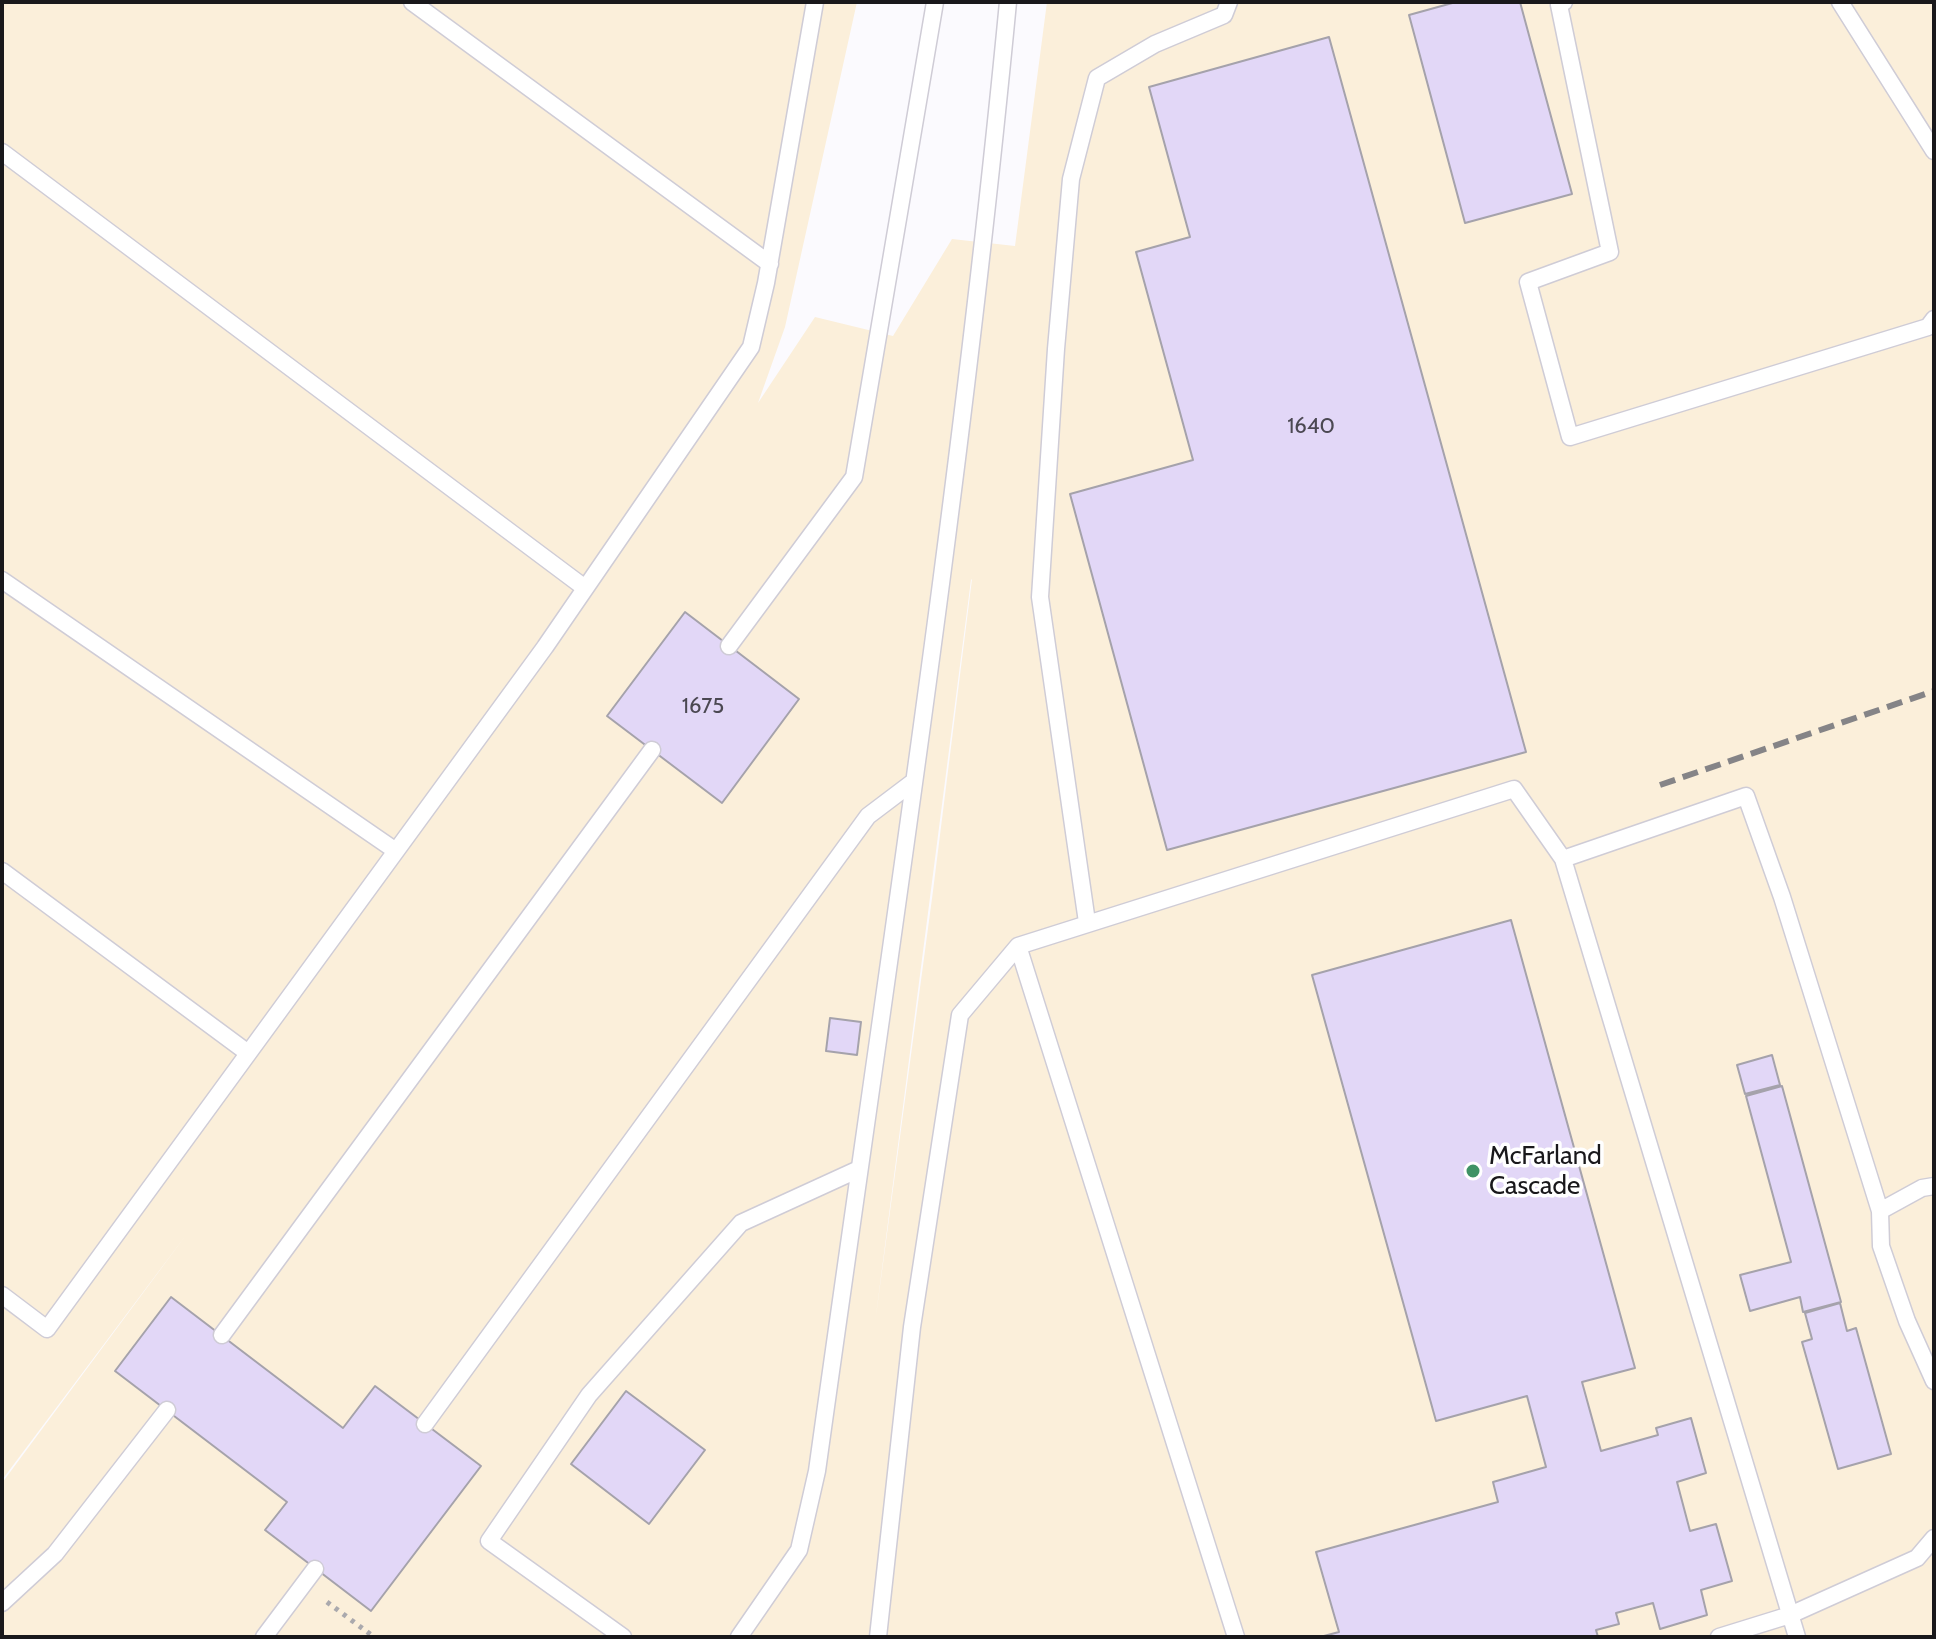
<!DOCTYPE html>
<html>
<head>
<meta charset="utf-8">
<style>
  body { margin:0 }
  #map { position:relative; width:1936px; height:1639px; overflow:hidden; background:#fbfafe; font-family:Cabin,sans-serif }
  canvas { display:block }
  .frame { position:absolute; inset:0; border:4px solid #19181b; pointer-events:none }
</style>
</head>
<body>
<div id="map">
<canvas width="1936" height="1639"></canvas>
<div class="frame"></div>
</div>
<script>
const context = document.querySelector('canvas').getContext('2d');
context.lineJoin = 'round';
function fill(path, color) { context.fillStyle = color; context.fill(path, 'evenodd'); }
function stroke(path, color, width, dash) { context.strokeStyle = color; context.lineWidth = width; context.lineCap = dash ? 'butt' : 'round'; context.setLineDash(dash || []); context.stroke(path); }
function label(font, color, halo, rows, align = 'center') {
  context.font = font + ' Cabin,sans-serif'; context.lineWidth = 7; context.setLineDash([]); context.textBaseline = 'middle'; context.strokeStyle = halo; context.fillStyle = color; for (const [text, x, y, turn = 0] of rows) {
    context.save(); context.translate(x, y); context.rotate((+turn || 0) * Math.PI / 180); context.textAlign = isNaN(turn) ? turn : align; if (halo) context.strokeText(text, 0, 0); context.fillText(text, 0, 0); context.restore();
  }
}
fill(new Path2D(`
  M 2,2 L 857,2 L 785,327 L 758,403 L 815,317 L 893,336 L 952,239 L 1015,246 L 1047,2 L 1934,2 L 1934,1637 L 2,1637 L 2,1483 L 186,1235 L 2,1480 ZM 972,579 L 933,891 L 875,1323 L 971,580 Z`), '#fbefda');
const building = new Path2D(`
  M 1456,2 L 1520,2 L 1572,194 L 1465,223 L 1409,15 Z
  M 1329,37 L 1526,752 L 1167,850 L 1070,494 L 1193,460 L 1136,252 L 1190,237 L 1149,87 Z
  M 685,612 L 799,699 L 722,803 L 607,716 Z
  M 1511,920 L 1635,1368 L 1582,1382 L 1601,1451 L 1658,1435 L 1656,1428 L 1691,1418 L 1706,1473 L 1677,1482 L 1690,1531 L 1716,1524 L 1732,1581 L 1701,1590 L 1707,1615 L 1660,1629 L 1653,1603 L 1616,1613 L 1619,1624 L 1596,1630 L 1598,1637 L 1320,1637 L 1339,1632 L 1316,1552 L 1498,1502 L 1493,1482 L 1546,1467 L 1527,1396 L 1436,1421 L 1312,975 Z
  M 830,1018 L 861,1022 L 857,1055 L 826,1051 Z
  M 1772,1055 L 1780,1085 L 1745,1094 L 1737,1065 Z
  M 1782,1086 L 1841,1302 L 1803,1312 L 1800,1297 L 1750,1311 L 1740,1275 L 1791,1262 L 1746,1096 Z
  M 171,1297 L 343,1428 L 375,1386 L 481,1466 L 371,1611 L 265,1530 L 287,1502 L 115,1371 Z
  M 1840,1303 L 1847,1331 L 1856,1328 L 1891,1454 L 1838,1469 L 1802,1342 L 1812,1339 L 1805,1313 Z
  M 626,1391 L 705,1450 L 649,1524 L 571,1464 Z`);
fill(building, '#e2d7f7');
stroke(building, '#a5a2ab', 2);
const lane = new Path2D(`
  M 412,2 L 770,264
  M 1564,2 L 1559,5 L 1610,252 L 1528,282 L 1570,437 L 1928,327 L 1934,319
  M 1840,2 L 1934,151
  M 2,152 L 585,588
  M 2,580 L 396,851
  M 729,646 L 854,477 L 935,2
  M 1563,859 L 1746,796 L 1782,897 L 1880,1211
  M 2,871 L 248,1053
  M 1087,922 L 1040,597 L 1056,349 L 1071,179 L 1097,78 L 1155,44 L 1224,15 L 1229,2
  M 1934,1186 L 1922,1188 L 1880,1211 L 1881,1246 L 1907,1321 L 1934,1381
  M 2,1295 L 47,1329 L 545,647 L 751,347 L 766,283 L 815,2
  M 222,1335 L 652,750
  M 425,1424 L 868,816 L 913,782
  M 2,1603 L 55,1554 L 167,1410
  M 264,1637 L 315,1569
  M 623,1637 L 489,1541 L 589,1395 L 741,1223 L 859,1169
  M 739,1637 L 799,1550 L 817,1471 C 885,982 961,494 1008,2
  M 878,1637 L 912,1327 L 960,1015 L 1018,946
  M 1236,1637 L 1018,946 L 1514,789 L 1563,859 L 1797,1637
  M 1719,1637 L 1790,1615 L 1917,1558 L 1934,1538`);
stroke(lane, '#cfccd6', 19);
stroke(new Path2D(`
  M 327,1602 L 374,1637`), '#aaa9ad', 5, [4, 6]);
stroke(lane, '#fff', 16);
stroke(new Path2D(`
  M 1660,785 L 1934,691`), '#858487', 6, [16, 8]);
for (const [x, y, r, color] of [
  [1473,1171,8,"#3e9265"]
]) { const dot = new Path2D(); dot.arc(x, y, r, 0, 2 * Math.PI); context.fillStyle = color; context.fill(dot); stroke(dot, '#fff', 3); }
label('22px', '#4b4852', null, [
  ["1640",1311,427],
  ["1675",703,707]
]);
label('26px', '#19181b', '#fff', [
  ["McFarland",1489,1156],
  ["Cascade",1489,1186]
], 'left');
</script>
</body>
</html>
